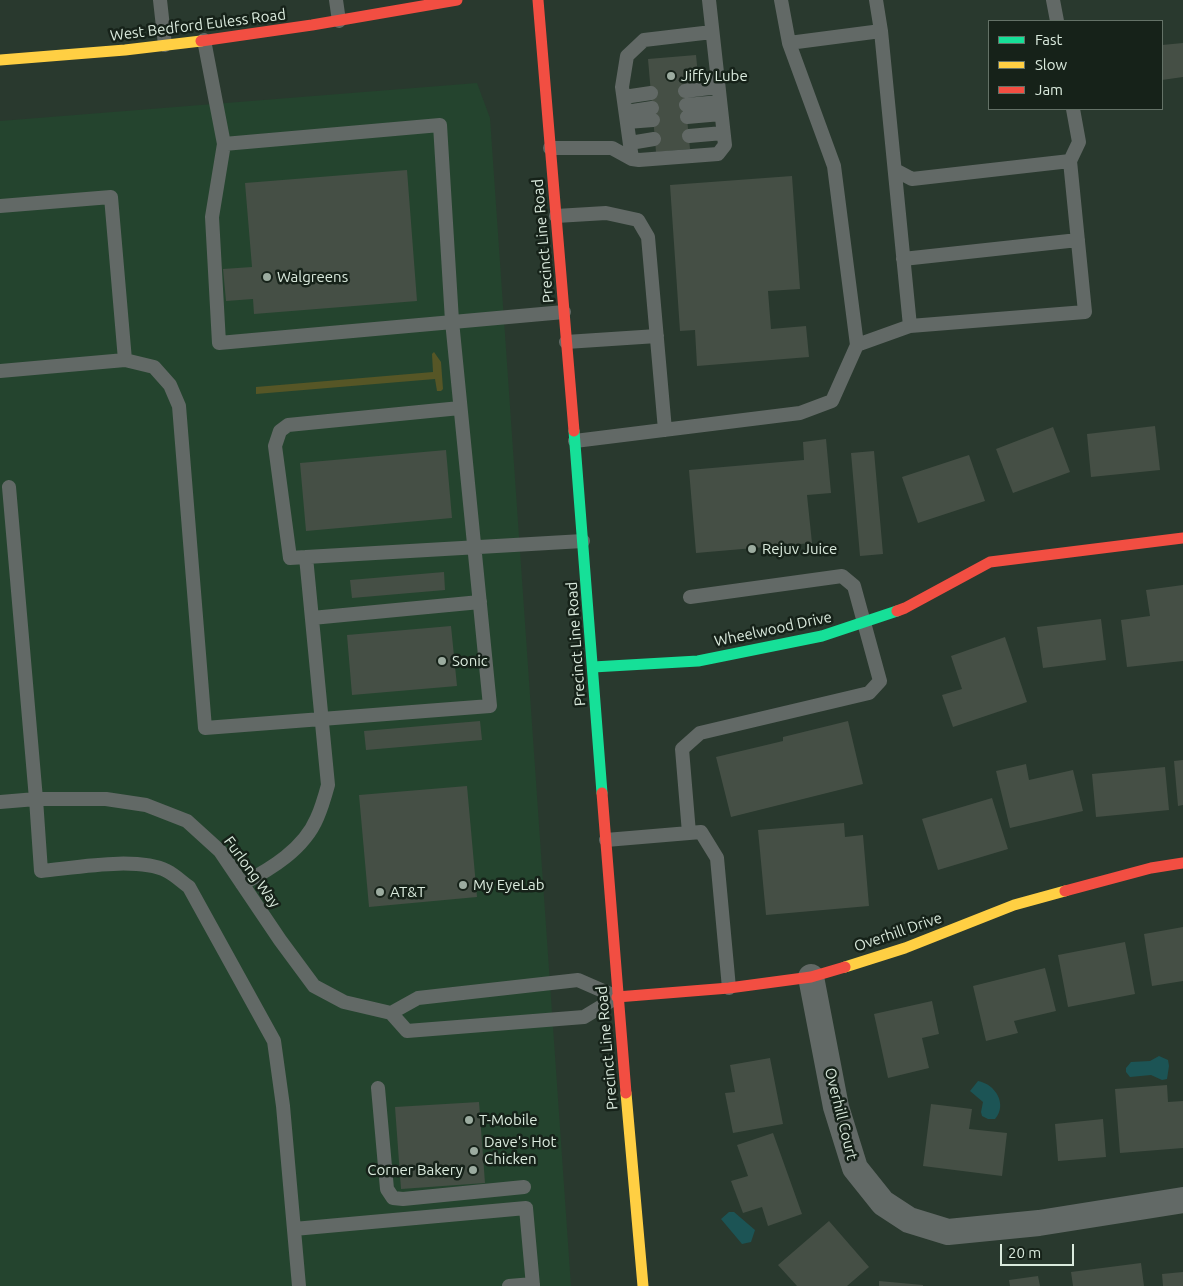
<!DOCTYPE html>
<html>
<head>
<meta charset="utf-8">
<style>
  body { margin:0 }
  #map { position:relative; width:1183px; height:1286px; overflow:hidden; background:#29392e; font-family:Ubuntu,sans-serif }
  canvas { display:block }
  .legend { position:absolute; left:988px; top:20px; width:175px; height:90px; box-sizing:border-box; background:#162219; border:1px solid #647267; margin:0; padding:6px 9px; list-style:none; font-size:15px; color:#daeadd }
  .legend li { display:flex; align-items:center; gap:10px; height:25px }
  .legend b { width:25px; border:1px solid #647267 }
  .scale { position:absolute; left:1000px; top:1244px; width:74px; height:22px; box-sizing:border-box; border:2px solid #daeadd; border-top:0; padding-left:6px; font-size:15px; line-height:18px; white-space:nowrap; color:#daeadd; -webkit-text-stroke:4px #162219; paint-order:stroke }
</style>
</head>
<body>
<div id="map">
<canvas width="1183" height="1286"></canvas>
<ul class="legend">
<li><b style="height:6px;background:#16e098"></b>Fast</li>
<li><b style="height:6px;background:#ffcf43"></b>Slow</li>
<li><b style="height:6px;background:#f24e42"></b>Jam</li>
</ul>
<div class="scale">20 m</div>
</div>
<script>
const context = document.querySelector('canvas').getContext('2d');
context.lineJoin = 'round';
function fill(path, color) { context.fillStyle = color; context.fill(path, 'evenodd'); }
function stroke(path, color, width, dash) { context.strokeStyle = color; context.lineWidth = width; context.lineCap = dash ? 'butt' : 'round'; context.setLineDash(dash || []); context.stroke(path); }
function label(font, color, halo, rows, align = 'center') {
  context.font = font + ' Ubuntu,sans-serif'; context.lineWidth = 5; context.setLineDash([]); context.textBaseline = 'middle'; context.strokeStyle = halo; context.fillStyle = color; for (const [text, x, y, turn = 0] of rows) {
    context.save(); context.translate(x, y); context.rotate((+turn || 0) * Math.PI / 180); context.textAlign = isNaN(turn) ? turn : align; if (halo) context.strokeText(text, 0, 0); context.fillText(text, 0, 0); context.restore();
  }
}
fill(new Path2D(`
  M 477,83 L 490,118 L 571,1286 L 0,1286 L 0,121 Z`), '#24442e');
fill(new Path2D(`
  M 434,352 L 441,362 L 443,389 L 441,391 L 437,391 L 435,379 L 256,394 L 256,387 L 433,372 L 432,354 Z`), '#565626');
fill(new Path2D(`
  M 1159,1056 L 1168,1060 L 1169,1066 L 1167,1079 L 1162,1080 L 1151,1075 L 1130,1077 L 1126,1072 L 1126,1068 L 1131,1062 L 1150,1061 Z
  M 978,1081 C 995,1084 1008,1104 995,1119 L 988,1119 L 982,1116 L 981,1112 L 983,1102 L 970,1091 Z
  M 729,1212 L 734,1212 L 755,1230 L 751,1242 L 742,1244 L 721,1219 Z`), '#1c5455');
fill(new Path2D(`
  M 1183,43 L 1183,77 L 1162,80 L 1162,45 Z
  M 696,55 L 699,85 L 684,87 L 690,149 L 656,152 L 648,59 Z
  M 407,170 L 417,301 L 254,314 L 253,299 L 226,301 L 223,269 L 252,267 L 245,183 Z
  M 792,176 L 800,289 L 768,291 L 771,329 L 806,326 L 809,357 L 697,366 L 695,330 L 680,331 L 670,185 Z
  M 1155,426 L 1160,470 L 1091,477 L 1087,434 Z
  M 1053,427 L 1070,472 L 1013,493 L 996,449 Z
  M 826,439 L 831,493 L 807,495 L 812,543 L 696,553 L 689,470 L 804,460 L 803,442 Z
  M 446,450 L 452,518 L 306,531 L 300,463 Z
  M 874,451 L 883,554 L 860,556 L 851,453 Z
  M 969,455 L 985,501 L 918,523 L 902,477 Z
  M 444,572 L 445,590 L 352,598 L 350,580 Z
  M 1183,585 L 1183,661 L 1127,667 L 1121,620 L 1150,616 L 1146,590 Z
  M 1101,619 L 1106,660 L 1043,668 L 1037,627 Z
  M 451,626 L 457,686 L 352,695 L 347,635 Z
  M 1005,637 L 1027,702 L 953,727 L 942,695 L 962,689 L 951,656 Z
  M 480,721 L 482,740 L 366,750 L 364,731 Z
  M 848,721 L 863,784 L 731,817 L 716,757 L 783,741 L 783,737 Z
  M 1183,760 L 1183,805 L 1178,806 L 1174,761 Z
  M 1026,764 L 1029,780 L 1073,770 L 1083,811 L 1010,828 L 996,771 Z
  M 1165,767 L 1169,810 L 1096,817 L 1092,774 Z
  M 467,786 L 477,897 L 369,907 L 359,795 Z
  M 992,798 L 1008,849 L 938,870 L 922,819 Z
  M 844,823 L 845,837 L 863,835 L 869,906 L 766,915 L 758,830 Z
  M 1183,927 L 1183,981 L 1152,986 L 1144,934 Z
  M 1125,942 L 1135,994 L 1068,1007 L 1058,955 Z
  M 1045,968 L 1056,1011 L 1014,1021 L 1018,1033 L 986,1041 L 973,986 Z
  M 932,1001 L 939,1034 L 922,1038 L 929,1068 L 888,1078 L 874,1014 Z
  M 770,1058 L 783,1124 L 733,1133 L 725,1093 L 735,1092 L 730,1065 Z
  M 1167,1085 L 1168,1102 L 1183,1101 L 1183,1148 L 1120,1153 L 1115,1089 Z
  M 479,1102 L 485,1183 L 401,1189 L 395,1107 Z
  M 931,1104 L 972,1109 L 969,1129 L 1007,1133 L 1002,1176 L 923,1166 Z
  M 1103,1119 L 1106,1157 L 1058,1161 L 1055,1124 Z
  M 773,1133 L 802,1214 L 768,1226 L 762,1207 L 743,1213 L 731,1181 L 748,1176 L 737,1145 Z
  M 829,1221 L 869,1267 L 847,1286 L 797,1286 L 778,1265 Z
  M 1141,1263 L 1144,1286 L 1073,1286 L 1071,1272 Z
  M 1183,1272 L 1183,1286 L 1163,1286 L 1162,1274 Z
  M 1038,1276 L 1040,1286 L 1010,1286 L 1009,1280 Z
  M 879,1281 L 923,1285 L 923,1286 L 879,1286 Z`), '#454f45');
stroke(new Path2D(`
  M 160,0 L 165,45
  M 336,0 L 339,21
  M 1053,0 L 1057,21
  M 789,43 L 881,31
  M 685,91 L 718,87
  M 624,97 L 651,93
  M 686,105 L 720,102
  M 626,112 L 652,108
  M 687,117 L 721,114
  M 627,122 L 653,120
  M 689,136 L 723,133
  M 630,143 L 654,139
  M 224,144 L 212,217 L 219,343 L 564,312
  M 550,148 L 612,148 L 632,159 L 639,160 L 718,154 L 725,145 L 709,0
  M 632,159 L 622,87 L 627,56 L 644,40 L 712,32
  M 895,170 L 912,179 L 1070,161 L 1079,142 L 1073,109
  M 0,206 L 111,197 L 125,360
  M 556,216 L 606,213 L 638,220 L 648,237 L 665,430
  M 903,259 L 1078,240
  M 910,326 L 1085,312 L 1070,161
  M 566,342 L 657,336
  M 857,345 L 910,326 L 881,31 L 876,0
  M 0,371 L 125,360 L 154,367 L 170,385 L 179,406 L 205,728 L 490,706 L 452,321 L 440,125 L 224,144 L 204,40
  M 575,441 L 800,413 L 832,401 L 857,345 L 834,166 L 789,43 L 781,0
  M 9,487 L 36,799 L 41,871 C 74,868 137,856 167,871 C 175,875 182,882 189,887 L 274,1041 L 283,1106 L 299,1286
  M 306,557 L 290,558 L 275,446 L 280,431 L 288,425 L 460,408
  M 312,618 L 480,602
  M 0,802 L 36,799 L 106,799 L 146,805 L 187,821 L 220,851 L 280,940 L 314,986 L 344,1002 L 391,1013 L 407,1031 L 584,1017 L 617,997
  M 689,833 L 682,749 L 700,733 L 869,693 L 880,681 L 854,586 L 842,576 L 690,597
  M 606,840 L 701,832 L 717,858 L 729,988
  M 242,884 C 271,869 304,849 317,818 C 322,807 325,796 328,785 L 306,557 L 583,541
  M 391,1013 L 418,998 L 578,980 L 617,997
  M 378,1088 L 387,1189 L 393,1198 L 403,1199 L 524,1187
  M 294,1229 L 526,1208 L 533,1286
  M 509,1286 L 533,1284`), '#626966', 14);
stroke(new Path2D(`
  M 811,977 L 836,1107 L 855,1168 L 883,1203 L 909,1220 L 948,1232 L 1039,1223 L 1183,1200`), '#626966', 26);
stroke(new Path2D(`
  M 574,431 L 602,793
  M 593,667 L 698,661 L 822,636 L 897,611`), '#16e098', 11);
stroke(new Path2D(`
  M 0,60 L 125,50 L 201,41
  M 845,967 L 905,948 L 1014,905 L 1065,891
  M 626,1093 L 643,1286`), '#ffcf43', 11);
stroke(new Path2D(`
  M 538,0 L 574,431
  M 201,41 L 312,25 L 457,0
  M 897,611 L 905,608 L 990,562 L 1183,538
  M 602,793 L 626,1093
  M 1065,891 L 1151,868 L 1183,863
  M 617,997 L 729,988 L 811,977 L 845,967`), '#f24e42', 11);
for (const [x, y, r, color] of [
  [671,76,5,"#9caca0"],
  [267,277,5,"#9caca0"],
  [752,549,5,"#9caca0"],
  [442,661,5,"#9caca0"],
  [463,885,5,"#9caca0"],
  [380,892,5,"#9caca0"],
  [469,1120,5,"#9caca0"],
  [474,1151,5,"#9caca0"],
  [473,1170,5,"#9caca0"]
]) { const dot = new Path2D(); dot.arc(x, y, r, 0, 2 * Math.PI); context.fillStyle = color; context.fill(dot); stroke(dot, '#162219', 2); }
label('15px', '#daeadd', '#162219', [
  ["West Bedford Euless Road",198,25,-7],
  ["Precinct Line Road",543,241,-95],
  ["Wheelwood Drive",773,629,-12],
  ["Precinct Line Road",576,644,-94],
  ["Furlong Way",252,872,54],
  ["Overhill Drive",898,932,-19],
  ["Precinct Line Road",607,1048,-95],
  ["Overhill Court",841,1114,76]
]);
label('15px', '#daeadd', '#162219', [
  ["Jiffy Lube",681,76],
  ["Walgreens",277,277],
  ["Rejuv Juice",762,549],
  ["Sonic",452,661],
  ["My EyeLab",473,885],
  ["AT&T",390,892],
  ["T-Mobile",479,1120],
  ["Dave's Hot",484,1142],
  ["Chicken",484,1159],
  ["Corner Bakery",463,1170,"right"]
], 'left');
</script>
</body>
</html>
